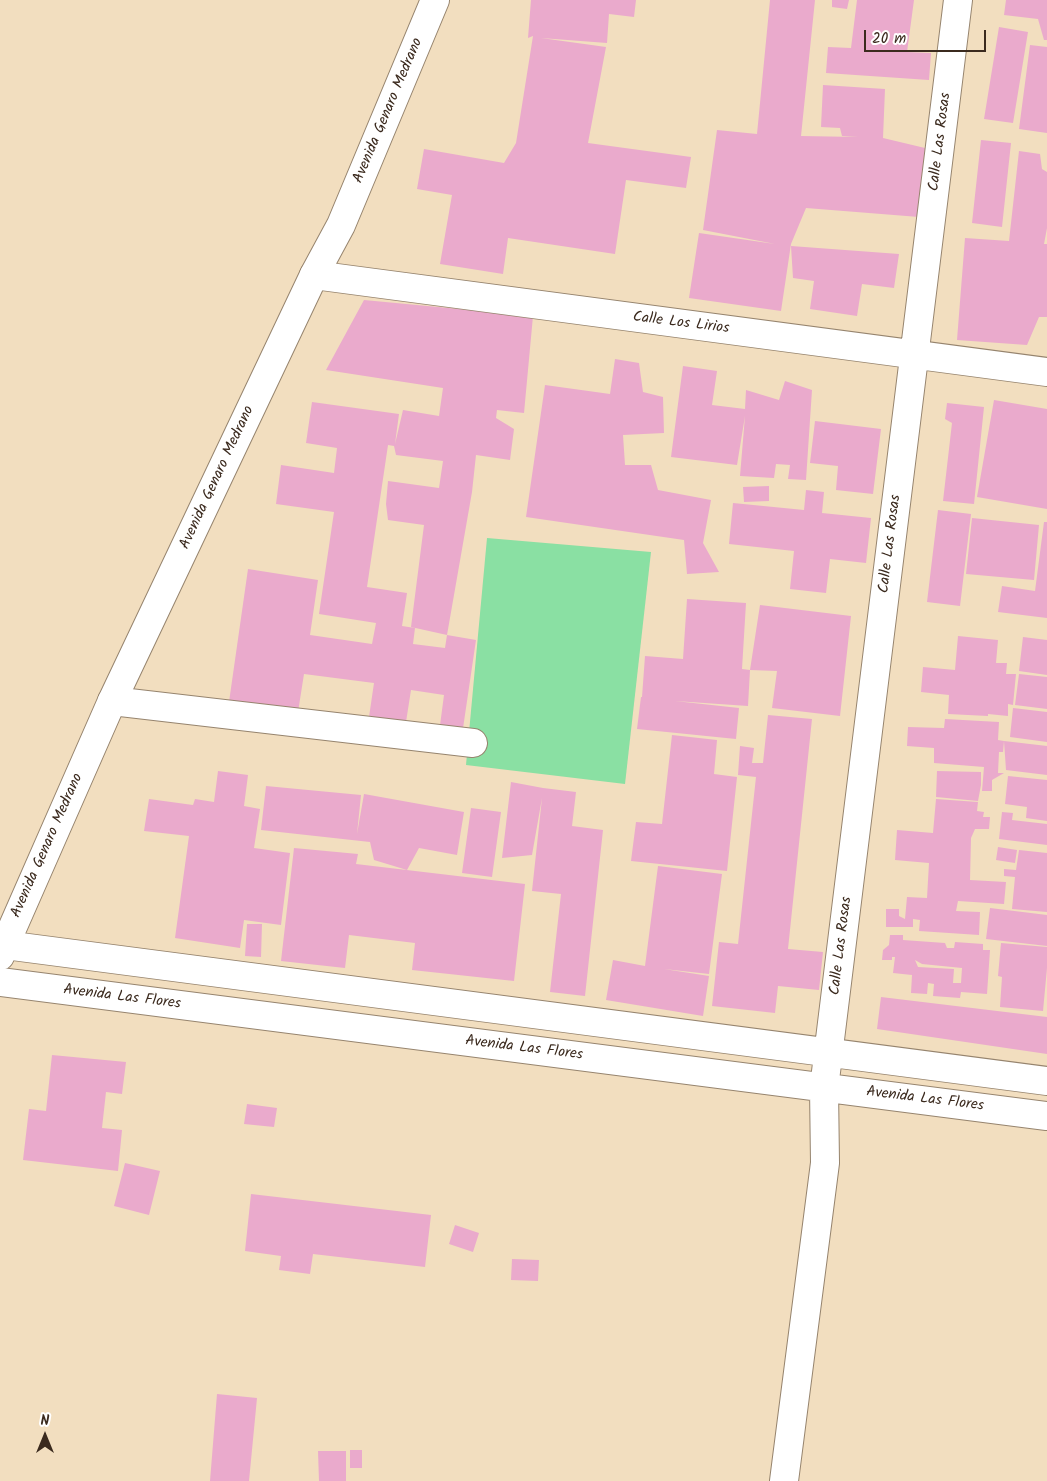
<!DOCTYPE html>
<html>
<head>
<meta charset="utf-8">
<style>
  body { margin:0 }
  #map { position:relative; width:1047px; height:1481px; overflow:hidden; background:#f2debf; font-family:Kalam,sans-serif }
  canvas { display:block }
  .north { position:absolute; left:20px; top:1411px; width:50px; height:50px; -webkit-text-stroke:4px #fff; paint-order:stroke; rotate:0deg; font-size:14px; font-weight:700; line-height:20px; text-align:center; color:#3b2a1e }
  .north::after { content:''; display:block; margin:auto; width:18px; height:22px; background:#3b2a1e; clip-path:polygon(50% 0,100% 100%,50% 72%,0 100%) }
  .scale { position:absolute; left:864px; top:30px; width:122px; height:22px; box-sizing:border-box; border:2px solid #3b2a1e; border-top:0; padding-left:6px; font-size:15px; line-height:18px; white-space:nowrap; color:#3b2a1e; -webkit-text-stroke:4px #fff; paint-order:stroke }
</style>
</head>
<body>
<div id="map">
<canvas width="1047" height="1481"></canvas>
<div class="north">N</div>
<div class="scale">20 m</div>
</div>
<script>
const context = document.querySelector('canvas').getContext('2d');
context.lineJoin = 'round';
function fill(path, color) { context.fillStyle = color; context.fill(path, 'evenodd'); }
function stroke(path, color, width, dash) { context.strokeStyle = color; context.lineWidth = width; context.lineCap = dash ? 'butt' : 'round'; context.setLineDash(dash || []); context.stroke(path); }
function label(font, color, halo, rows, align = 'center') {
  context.font = font + ' Kalam,sans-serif'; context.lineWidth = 4; context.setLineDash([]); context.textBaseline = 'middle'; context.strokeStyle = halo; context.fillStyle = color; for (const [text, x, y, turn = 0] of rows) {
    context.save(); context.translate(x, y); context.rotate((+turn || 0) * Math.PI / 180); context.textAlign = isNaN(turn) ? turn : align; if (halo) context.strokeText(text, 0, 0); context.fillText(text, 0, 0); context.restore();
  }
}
fill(new Path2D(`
  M 487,538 L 651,552 L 625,784 L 466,765 Z`), '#8ae0a3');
fill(new Path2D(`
  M 531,0 L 636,0 L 634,17 L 609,14 L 607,43 L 541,38 L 606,47 L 588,143 L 691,157 L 686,188 L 626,180 L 615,254 L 508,238 L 503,274 L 440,264 L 452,195 L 417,189 L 424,149 L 504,163 L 516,143 L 533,36 L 528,38 Z
  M 770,0 L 815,0 L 801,136 L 858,137 L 842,136 L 840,128 L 821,127 L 823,85 L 885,89 L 883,138 L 925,148 L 919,217 L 806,208 L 791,244 L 781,311 L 689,298 L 699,233 L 775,244 L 703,230 L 717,130 L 757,134 Z
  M 832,0 L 849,0 L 847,9 L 832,7 Z
  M 857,0 L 914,0 L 907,52 L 931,53 L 929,80 L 826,73 L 828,47 L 851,48 Z
  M 1006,0 L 1047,0 L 1047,40 L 1044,40 L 1038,19 L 1004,15 Z
  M 999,27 L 1028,32 L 1013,123 L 984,119 Z
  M 1030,45 L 1047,47 L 1047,133 L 1019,129 Z
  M 981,140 L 1011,143 L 1002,227 L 972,223 Z
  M 1019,151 L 1040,154 L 1042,169 L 1047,172 L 1047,228 L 1044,244 L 1047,244 L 1047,317 L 1039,317 L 1027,345 L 957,340 L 965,238 L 1009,241 Z
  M 791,246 L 899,254 L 894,288 L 862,284 L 857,316 L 810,309 L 814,281 L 793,278 Z
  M 364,300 L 533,316 L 524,413 L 497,410 L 496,418 L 514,429 L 510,460 L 476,455 L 472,492 L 447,635 L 476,640 L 462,735 L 439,733 L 444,695 L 411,690 L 406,722 L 369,717 L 374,683 L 304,674 L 298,712 L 229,702 L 248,569 L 318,580 L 310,635 L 372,644 L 376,623 L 319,614 L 334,512 L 276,504 L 281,465 L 334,473 L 337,448 L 306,443 L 312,402 L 399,414 L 395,444 L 403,410 L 439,416 L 443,388 L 326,370 ZM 388,445 L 394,446 L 396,455 L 443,461 L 439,488 L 388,481 L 386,504 L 388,520 L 424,525 L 411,627 L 447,635 L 445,648 L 413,644 L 415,628 L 402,626 L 407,593 L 367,587 Z
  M 615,359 L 639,363 L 643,392 L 663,397 L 664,433 L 623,435 L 625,465 L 651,465 L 658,490 L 711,500 L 703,543 L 719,572 L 687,574 L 684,540 L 526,517 L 545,385 L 610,394 Z
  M 683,366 L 717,371 L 712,405 L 745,409 L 746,390 L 779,400 L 785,381 L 812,390 L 806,480 L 788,479 L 790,465 L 776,464 L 774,478 L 740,476 L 745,416 L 737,465 L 671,457 Z
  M 994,400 L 1047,409 L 1047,509 L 977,497 Z
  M 947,403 L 984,407 L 974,504 L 943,501 L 952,423 L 945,419 Z
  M 815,421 L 881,429 L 873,494 L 836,490 L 838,466 L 810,463 Z
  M 769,486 L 769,501 L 744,502 L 743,487 Z
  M 806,490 L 824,492 L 822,513 L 871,518 L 866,563 L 830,559 L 826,593 L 790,589 L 794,551 L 729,544 L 733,503 L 804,510 Z
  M 938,510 L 971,514 L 960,606 L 927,602 Z
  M 972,518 L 1039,525 L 1034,580 L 966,574 Z
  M 1044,522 L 1047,522 L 1047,618 L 998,612 L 1002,586 L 1035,591 Z
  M 687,599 L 746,603 L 742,669 L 750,670 L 748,706 L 675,701 L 739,708 L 736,739 L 637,729 L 641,697 L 642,697 L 645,656 L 683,659 Z
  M 760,605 L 851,616 L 840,716 L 772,708 L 777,671 L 750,670 Z
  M 958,636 L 998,640 L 996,663 L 1007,663 L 1006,674 L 1016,674 L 1013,705 L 1008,704 L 1008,716 L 988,714 L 988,716 L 948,714 L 949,695 L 921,692 L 923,667 L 955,670 Z
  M 1023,637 L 1047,640 L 1047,675 L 1019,671 Z
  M 1019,674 L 1047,677 L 1047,709 L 1015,705 Z
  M 1013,708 L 1047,712 L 1047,742 L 1010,737 Z
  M 768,715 L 812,719 L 788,949 L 823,952 L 819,990 L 778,986 L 775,1013 L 712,1006 L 719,942 L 738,944 L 756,777 L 738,775 L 740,746 L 754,748 L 752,763 L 763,763 Z
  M 945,719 L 999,722 L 998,740 L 1004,741 L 1003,752 L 999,752 L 998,773 L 1004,773 L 992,780 L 992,791 L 982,791 L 984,767 L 934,763 L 934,748 L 907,746 L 908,727 L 944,728 Z
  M 672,735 L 717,740 L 714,774 L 737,777 L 727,871 L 631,861 L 636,822 L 662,824 Z
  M 1004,741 L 1047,746 L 1047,775 L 1006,770 Z
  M 218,771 L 248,775 L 244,806 L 260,809 L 254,848 L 290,853 L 281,925 L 244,920 L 240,948 L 175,938 L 189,836 L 144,831 L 149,799 L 193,805 L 195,799 L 214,802 Z
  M 937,771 L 981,772 L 981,785 L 978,801 L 936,797 Z
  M 1008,776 L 1047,780 L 1047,821 L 1026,818 L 1027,807 L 1005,804 Z
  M 511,782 L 543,788 L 576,792 L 572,826 L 603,830 L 585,996 L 550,992 L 561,894 L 532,891 L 542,798 L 532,855 L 502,858 Z
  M 266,786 L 361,795 L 357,834 L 364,794 L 464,812 L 457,855 L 419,848 L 407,870 L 374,860 L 370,842 L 261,830 Z
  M 936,799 L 978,802 L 977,811 L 984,812 L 983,817 L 990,817 L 989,829 L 975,829 L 971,838 L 970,880 L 1006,882 L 1004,904 L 958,901 L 956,911 L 980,912 L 979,935 L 919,931 L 920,920 L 913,919 L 913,927 L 886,927 L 886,909 L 899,909 L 899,916 L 905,919 L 907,897 L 927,898 L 929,863 L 895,860 L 897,830 L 933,833 Z
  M 471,808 L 501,812 L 492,877 L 462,873 Z
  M 1002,812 L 1013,813 L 1012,820 L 1047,824 L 1047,845 L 999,839 Z
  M 998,847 L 1017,850 L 1015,863 L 996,860 Z
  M 294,848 L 358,854 L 356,864 L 525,884 L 514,981 L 412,970 L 415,943 L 349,935 L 345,968 L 281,961 Z
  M 1019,850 L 1047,853 L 1047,912 L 1012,909 L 1015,877 L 1004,876 L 1004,869 L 1016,870 Z
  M 658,866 L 722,874 L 709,974 L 664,969 L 709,976 L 703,1016 L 606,1000 L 613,960 L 645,966 Z
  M 990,908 L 1047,915 L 1047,946 L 986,939 Z
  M 247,924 L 262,924 L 261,957 L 245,956 Z
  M 890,935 L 903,935 L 903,940 L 945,943 L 947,948 L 954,948 L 955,942 L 983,944 L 983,950 L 990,950 L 987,994 L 961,992 L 960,998 L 933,996 L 934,984 L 928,983 L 927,994 L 911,993 L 912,975 L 893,973 L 895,957 L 892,957 L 892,960 L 882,960 L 883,950 L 889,945 ZM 915,960 L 922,964 L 962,968 L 961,983 L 953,983 L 954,969 L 918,967 Z
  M 1001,943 L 1047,947 L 1047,968 L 1043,1011 L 1000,1007 L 1002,977 L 998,976 Z
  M 881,997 L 1047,1017 L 1047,1054 L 877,1029 Z
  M 52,1055 L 126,1062 L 122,1094 L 106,1092 L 102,1128 L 122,1130 L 118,1171 L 23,1160 L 29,1109 L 46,1111 Z
  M 247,1104 L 277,1108 L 274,1127 L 244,1124 Z
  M 125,1163 L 160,1171 L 149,1215 L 114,1206 Z
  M 251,1194 L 431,1215 L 425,1267 L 313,1254 L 310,1274 L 279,1270 L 281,1256 L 245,1251 Z
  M 455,1225 L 479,1233 L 473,1252 L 449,1244 Z
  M 512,1259 L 539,1260 L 538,1281 L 511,1280 Z
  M 217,1394 L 257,1398 L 249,1481 L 210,1481 Z
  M 350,1450 L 362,1450 L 362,1468 L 350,1468 Z
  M 318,1451 L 346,1451 L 346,1481 L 319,1481 Z`), '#eaaacc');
const minor = new Path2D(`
  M 314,275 L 1047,372
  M 112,701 L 473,743
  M 5,945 L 1047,1081
  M 0,982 L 1047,1116
  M 784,1481 L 825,1163 L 824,1088 L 958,0`);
const major = new Path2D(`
  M 0,956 L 112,701 L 314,275 L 341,225 L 435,0`);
stroke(minor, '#96846e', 30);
stroke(major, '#96846e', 30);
stroke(minor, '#fff', 28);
stroke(major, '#fff', 28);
label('15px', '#3b2a1e', '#fff', [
  ["Avenida Genaro Medrano",389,111,-67],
  ["Calle Las Rosas",941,142,-83],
  ["Calle Los Lirios",681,324,7],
  ["Avenida Genaro Medrano",218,478,-65],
  ["Calle Las Rosas",891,544,-83],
  ["Avenida Genaro Medrano",48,846,-66],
  ["Calle Las Rosas",842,946,-83],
  ["Avenida Las Flores",122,998,7],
  ["Avenida Las Flores",524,1049,7],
  ["Avenida Las Flores",925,1100,7]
]);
</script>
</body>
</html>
